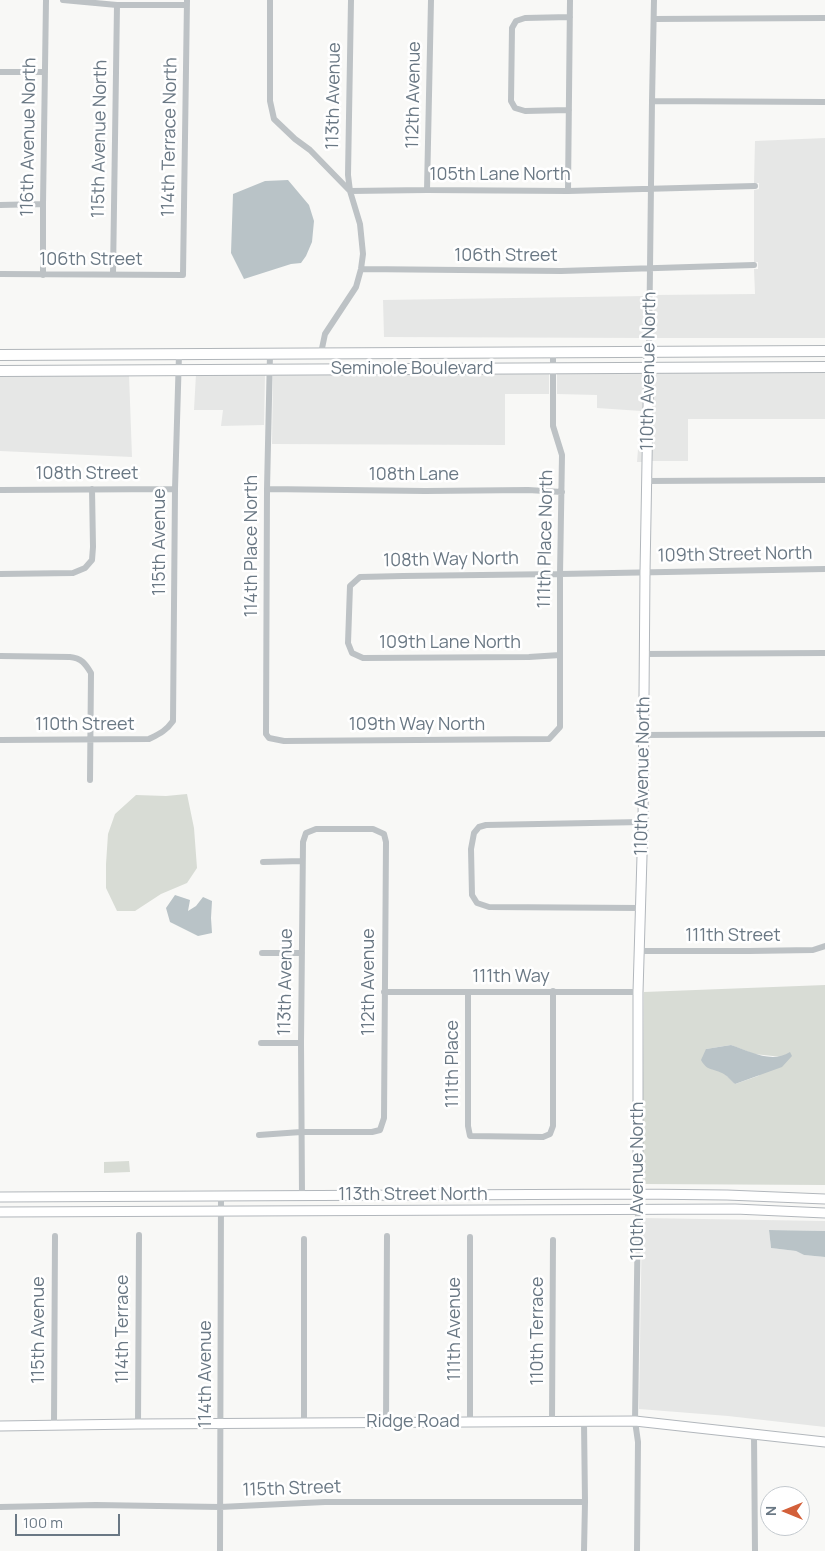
<!DOCTYPE html>
<html>
<head>
<meta charset="utf-8">
<style>
  body { margin:0 }
  #map { position:relative; width:825px; height:1551px; overflow:hidden; background:#f8f8f6; font-family:Manrope,sans-serif }
  canvas { display:block }
  .north { position:absolute; left:760px; top:1486px; width:50px; height:50px; box-sizing:border-box; background:#fff; border:1px solid #c3c9ce; border-radius:50%; rotate:270deg; font-size:14px; font-weight:700; line-height:20px; text-align:center; color:#6a7884 }
  .north::after { content:''; display:block; margin:auto; width:18px; height:22px; background:#d3603a; clip-path:polygon(50% 0,100% 100%,50% 72%,0 100%) }
  .scale { position:absolute; left:15px; top:1514px; width:105px; height:22px; box-sizing:border-box; border:2px solid #6a7884; border-top:0; padding-left:6px; font-size:15px; line-height:18px; white-space:nowrap; color:#6a7884; -webkit-text-stroke:4px #fff; paint-order:stroke }
</style>
</head>
<body>
<div id="map">
<canvas width="825" height="1551"></canvas>
<div class="north">N</div>
<div class="scale">100 m</div>
</div>
<script>
const context = document.querySelector('canvas').getContext('2d');
context.lineJoin = 'round';
function fill(path, color) { context.fillStyle = color; context.fill(path, 'evenodd'); }
function stroke(path, color, width, dash) { context.strokeStyle = color; context.lineWidth = width; context.lineCap = dash ? 'butt' : 'round'; context.setLineDash(dash || []); context.stroke(path); }
function label(font, color, halo, rows, align = 'center') {
  context.font = font + ' Manrope,sans-serif'; context.lineWidth = 5; context.setLineDash([]); context.textBaseline = 'middle'; context.strokeStyle = halo; context.fillStyle = color; for (const [text, x, y, turn = 0] of rows) {
    context.save(); context.translate(x, y); context.rotate((+turn || 0) * Math.PI / 180); context.textAlign = isNaN(turn) ? turn : align; if (halo) context.strokeText(text, 0, 0); context.fillText(text, 0, 0); context.restore();
  }
}
fill(new Path2D(`
  M 825,138 L 825,338 L 653,338 L 654,295 L 755,294 L 754,269 L 758,269 L 758,262 L 754,262 L 754,190 L 759,189 L 759,183 L 754,183 L 755,141 Z
  M 646,296 L 645,338 L 384,337 L 383,300 Z
  M 825,370 L 825,419 L 688,419 L 688,461 L 651,461 L 653,371 Z
  M 557,371 L 645,371 L 643,462 L 637,462 L 641,411 L 597,408 L 597,395 L 557,394 Z
  M 549,372 L 549,394 L 505,394 L 505,445 L 272,444 L 273,373 Z
  M 265,373 L 264,425 L 221,426 L 223,410 L 194,410 L 196,374 Z
  M 129,374 L 132,457 L 0,451 L 0,375 Z
  M 642,1218 L 825,1221 L 825,1231 L 769,1230 L 771,1248 L 796,1251 L 804,1255 L 825,1257 L 825,1427 L 728,1416 L 639,1409 Z`), '#e6e7e6');
fill(new Path2D(`
  M 187,794 L 194,828 L 197,868 L 187,883 L 161,894 L 135,911 L 117,911 L 106,888 L 106,864 L 108,834 L 115,814 L 136,795 L 166,796 Z
  M 825,985 L 825,1185 L 642,1184 L 644,992 ZM 731,1045 L 754,1054 L 782,1057 L 758,1076 L 735,1084 L 724,1073 L 706,1049 Z
  M 129,1161 L 130,1172 L 104,1173 L 104,1162 Z`), '#d8dcd5');
fill(new Path2D(`
  M 288,180 L 309,205 L 314,221 L 312,242 L 306,256 L 301,263 L 291,264 L 244,279 L 231,253 L 233,194 L 265,181 Z
  M 175,895 L 190,900 L 188,911 L 196,906 L 203,897 L 212,901 L 211,918 L 212,933 L 198,936 L 170,922 L 166,908 Z
  M 731,1045 C 750,1051 771,1064 790,1052 L 792,1056 L 782,1067 L 735,1084 C 731,1081 727,1075 722,1073 C 712,1068 707,1071 701,1060 L 706,1049 Z
  M 769,1230 L 825,1231 L 825,1257 L 804,1255 L 796,1251 L 771,1248 Z`), '#b9c3c7');
const secondary = new Path2D(`
  M 0,1197 L 638,1194 L 727,1195 L 825,1199
  M 638,1210 L 638,992 L 643,822 L 645,572 L 649,352
  M 0,1212 L 735,1209 L 825,1213
  M 0,1426 L 138,1424 L 635,1421 L 825,1442`);
const primary = new Path2D(`
  M 0,355 L 825,351
  M 0,371 L 825,367`);
stroke(secondary, '#b2b7bc', 11);
stroke(primary, '#b1b6ba', 12);
stroke(new Path2D(`
  M 63,0 L 117,5 L 187,5
  M 270,0 L 270,101 L 274,119 L 295,139 L 310,150 L 350,191 L 360,224 L 363,254 L 361,269 L 356,287 L 325,334 L 321,353
  M 351,0 L 348,175 L 350,191 L 427,190 L 568,191 L 755,186
  M 654,19 L 825,18
  M 0,72 L 45,72
  M 652,101 L 825,102
  M 569,110 L 525,111 L 515,108 L 511,101 L 512,28 L 516,21 L 525,18 L 570,17
  M 427,190 L 431,0
  M 568,191 L 570,0
  M 0,205 L 43,204
  M 361,269 L 561,271 L 754,265
  M 0,274 L 183,275 L 187,0
  M 113,274 L 117,5
  M 43,275 L 43,204 L 46,0
  M 649,352 L 652,101 L 654,0
  M 270,354 L 267,489 L 266,734 L 269,738 L 284,741 L 549,739 L 560,727 L 560,574 L 562,455 L 553,426 L 553,353
  M 647,481 L 825,480
  M 267,489 L 425,491 L 528,490 L 562,492
  M 0,490 L 175,489
  M 0,574 L 73,573 L 85,568 L 92,560 L 93,547 L 92,489
  M 644,654 L 825,653
  M 560,655 L 529,657 L 363,658 L 352,653 L 348,643 L 350,586 L 360,577 L 403,576 L 560,574 L 825,569
  M 0,656 L 70,657 C 81,658 85,663 91,673 L 90,780
  M 643,735 L 825,734
  M 0,740 L 149,739 C 159,734 166,731 173,721 L 175,489 L 179,354
  M 263,862 L 302,861
  M 640,908 L 489,907 L 477,903 L 472,895 L 471,849 L 474,833 L 479,827 L 486,825 L 643,822
  M 640,951 L 749,951 L 813,950 L 825,946
  M 262,953 L 302,953
  M 384,992 L 638,992
  M 468,992 L 468,1126 L 470,1136 L 543,1137 L 550,1134 L 553,1126 L 553,991
  M 261,1043 L 301,1043
  M 259,1135 L 301,1132 L 372,1132 L 380,1130 L 384,1118 L 386,842 L 384,834 L 373,829 L 316,829 L 306,833 L 303,842 L 301,1043 L 302,1195
  M 470,1237 L 470,1421
  M 304,1239 L 304,1422
  M 552,1421 L 553,1240
  M 386,1422 L 387,1236
  M 584,1422 L 585,1502 L 584,1551
  M 54,1424 L 55,1236
  M 138,1424 L 139,1235
  M 754,1435 L 755,1551
  M 0,1507 L 96,1505 L 220,1507 L 325,1502 L 585,1502
  M 220,1551 L 221,1196
  M 637,1551 L 638,1442 L 635,1421 L 638,1210`), '#bdc2c5', 6);
stroke(secondary, '#fff', 9);
stroke(primary, '#fff', 10);
label('18px', '#6a7884', '#fff', [
  ["112th Avenue",414,95,-89],
  ["113th Avenue",334,96,-89],
  ["116th Avenue North",29,137,-89],
  ["114th Terrace North",170,137,-89],
  ["115th Avenue North",100,139,-89],
  ["105th Lane North",500,175],
  ["106th Street",506,256],
  ["106th Street",91,260],
  ["Seminole Boulevard",412,369],
  ["110th Avenue North",649,371,-89],
  ["108th Street",87,474],
  ["108th Lane",414,475],
  ["111th Place North",546,539,-89],
  ["115th Avenue",160,542,-90],
  ["114th Place North",252,546,-90],
  ["109th Street North",735,555,-1],
  ["108th Way North",451,560,-1],
  ["109th Lane North",450,643],
  ["110th Street",85,725],
  ["109th Way North",417,725],
  ["110th Avenue North",643,776,-89],
  ["111th Street",733,936],
  ["111th Way",511,977],
  ["113th Avenue",286,982,-89],
  ["112th Avenue",369,982,-90],
  ["111th Place",453,1064,-90],
  ["110th Avenue North",638,1181,-90],
  ["113th Street North",413,1195],
  ["114th Terrace",123,1329,-90],
  ["111th Avenue",455,1329,-90],
  ["115th Avenue",39,1330,-90],
  ["110th Terrace",538,1331,-90],
  ["114th Avenue",206,1374,-90],
  ["Ridge Road",413,1422],
  ["115th Street",292,1489,-2]
]);
</script>
</body>
</html>
